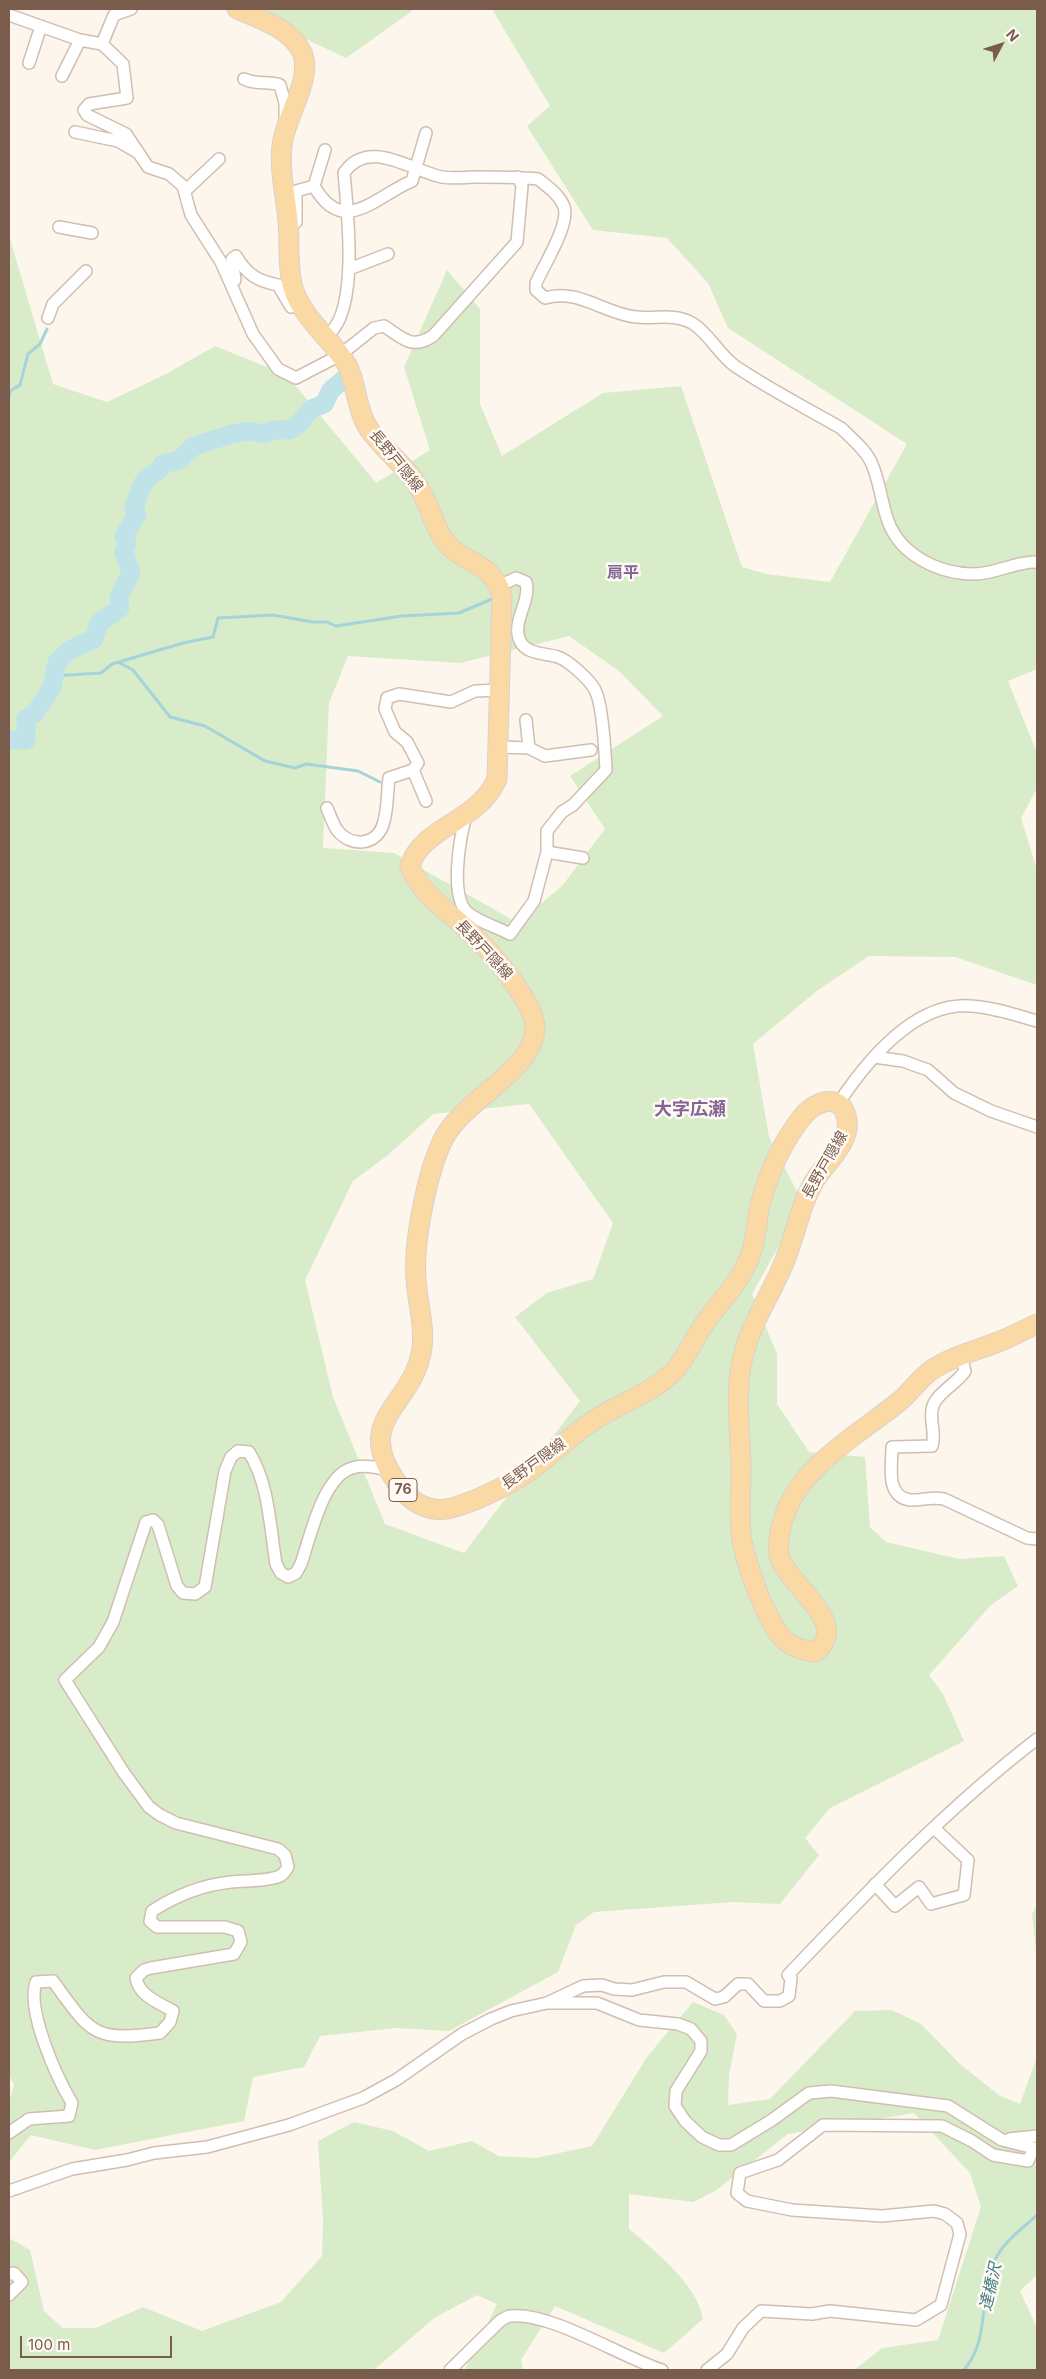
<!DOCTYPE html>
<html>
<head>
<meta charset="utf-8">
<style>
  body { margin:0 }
  #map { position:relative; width:1046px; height:2379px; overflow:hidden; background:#fdf6ec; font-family:Inter,sans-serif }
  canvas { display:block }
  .frame { position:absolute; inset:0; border:10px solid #7a5c4d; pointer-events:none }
  .north { position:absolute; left:976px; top:20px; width:50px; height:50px; -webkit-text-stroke:4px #fffaf3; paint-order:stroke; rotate:50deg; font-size:14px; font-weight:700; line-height:20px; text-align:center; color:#7a5c4d }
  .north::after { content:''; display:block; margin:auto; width:18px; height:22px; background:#7a5c4d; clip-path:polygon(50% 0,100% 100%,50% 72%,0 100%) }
  .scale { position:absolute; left:20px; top:2336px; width:152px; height:22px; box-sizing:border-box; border:2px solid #7a5c4d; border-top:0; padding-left:6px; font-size:15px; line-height:18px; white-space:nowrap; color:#7a5c4d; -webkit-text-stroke:4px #fffaf3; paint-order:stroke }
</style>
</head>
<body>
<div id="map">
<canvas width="1046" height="2379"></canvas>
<div class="frame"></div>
<div class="north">N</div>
<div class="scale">100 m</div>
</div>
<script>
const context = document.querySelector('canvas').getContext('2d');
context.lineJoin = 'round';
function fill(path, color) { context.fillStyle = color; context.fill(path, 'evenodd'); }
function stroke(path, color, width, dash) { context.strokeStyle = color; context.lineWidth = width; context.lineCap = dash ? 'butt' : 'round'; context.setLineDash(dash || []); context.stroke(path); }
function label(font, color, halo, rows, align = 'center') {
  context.font = font + ' Inter,"Noto Sans JP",sans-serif'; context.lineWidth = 5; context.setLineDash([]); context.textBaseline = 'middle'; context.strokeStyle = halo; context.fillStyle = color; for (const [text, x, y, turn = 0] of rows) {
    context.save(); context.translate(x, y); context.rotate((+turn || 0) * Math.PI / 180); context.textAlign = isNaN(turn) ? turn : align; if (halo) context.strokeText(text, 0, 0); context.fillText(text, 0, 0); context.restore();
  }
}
fill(new Path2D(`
  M 243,9 L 415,9 L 346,58 Z
  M 492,9 L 1037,9 L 1037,669 L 1008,681 L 1037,753 L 1037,788 L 1021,818 L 1037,870 L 1037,985 L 955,957 L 869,956 L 818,990 L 753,1044 L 769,1137 L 803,1203 L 752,1294 L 777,1354 L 777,1404 L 809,1452 L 865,1457 L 870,1527 L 886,1542 L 959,1559 L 1004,1556 L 1018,1586 L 991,1605 L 929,1675 L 943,1694 L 964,1741 L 830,1808 L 805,1838 L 819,1855 L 780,1904 L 733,1902 L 594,1912 L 576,1925 L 558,1972 L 449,2031 L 396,2028 L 320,2036 L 304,2067 L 253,2077 L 244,2121 L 95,2150 L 31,2135 L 9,2162 L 9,2101 L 14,2085 L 9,2075 L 9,210 L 10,239 L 53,384 L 107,402 L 166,374 L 215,346 L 287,375 L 376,483 L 430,450 L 404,367 L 447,270 L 480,309 L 480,404 L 502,456 L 603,393 L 681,386 L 742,567 L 766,574 L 830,582 L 907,444 L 728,328 L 708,283 L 667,238 L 593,230 L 527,126 L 550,106 ZM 569,636 L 619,671 L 663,716 L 570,776 L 605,829 L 562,886 L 518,923 L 394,853 L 323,848 L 329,703 L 348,656 L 460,663 ZM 529,1104 L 613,1223 L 593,1279 L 547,1293 L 515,1317 L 580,1401 L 464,1553 L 385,1524 L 333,1397 L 305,1280 L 353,1181 L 388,1155 L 433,1114 Z
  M 1037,1905 L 1037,1962 L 1032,1914 Z
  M 693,2002 L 724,2015 L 737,2034 L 729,2075 L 728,2105 L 770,2099 L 855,2011 L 892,2010 L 921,2024 L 960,2064 L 1000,2096 L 1020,2104 L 1037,2057 L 1037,2275 L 1020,2291 L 1037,2328 L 1037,2370 L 854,2370 L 882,2348 L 938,2340 L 981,2207 L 970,2173 L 914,2113 L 788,2134 L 715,2191 L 693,2202 L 629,2194 L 629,2229 C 655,2251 697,2284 703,2319 L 664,2353 L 555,2306 L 521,2360 L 523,2370 L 465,2370 L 497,2304 L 477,2295 L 434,2318 L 374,2370 L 9,2370 L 9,2238 L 30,2250 L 44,2311 L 63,2328 L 96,2328 L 143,2307 L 202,2331 L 281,2302 L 322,2256 L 323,2220 L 318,2141 L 354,2122 L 393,2131 L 429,2151 L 472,2141 L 499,2156 L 536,2158 L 592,2146 L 647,2057 Z`), '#d8ecc9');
stroke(new Path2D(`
  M 9,398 L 10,391 L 20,385 L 28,354 L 40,344 L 47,329
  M 118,662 L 133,670 L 170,717 L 205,726 L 265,761 L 295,768 L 306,764 L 358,771 L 380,782
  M 54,676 L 101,673 L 112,664 L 183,643 L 213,637 L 218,618 L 273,615 L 313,622 L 327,622 L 336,626 L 402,616 L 459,613 L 492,599
  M 964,2370 C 991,2339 978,2295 995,2260 C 1004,2241 1022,2229 1037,2215`), '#a5d3da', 3);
stroke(new Path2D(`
  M 9,740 L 26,740 L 26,719 L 36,712 L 52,687 L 57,662 L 70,650 L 94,639 L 99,623 L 120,608 L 119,597 L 131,572 L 124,552 L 127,543 L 124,536 L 137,514 L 134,506 C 140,497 138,487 146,480 C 153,472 157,475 163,464 L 179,460 L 194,446 L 232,434 L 248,431 L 265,434 L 272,430 L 290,430 L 298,425 L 311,409 L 324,404 L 331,390 L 343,380`), '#bfe3e8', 19);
const street = new Path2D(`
  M 9,15 L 80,40 L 102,44 L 123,64 L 127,98 L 89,104 L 84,110 L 87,115 L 126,134 L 148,167 L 169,174 L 183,186 L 191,215 L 221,262 L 253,334 L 278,369 L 296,378 L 340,355 L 374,328 L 384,326 C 403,338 411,350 433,336 L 517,242 L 522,186 L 518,177
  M 102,44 L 114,15 L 131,9
  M 29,63 L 41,26
  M 62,76 L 80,40
  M 244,79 C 256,85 268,81 280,85 L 285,103 L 285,120
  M 75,132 L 118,141 L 137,152
  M 314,186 C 343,238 376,196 412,181 L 426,133
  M 185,191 L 219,159
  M 296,222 L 296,191 L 314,186 L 325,150
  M 59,227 L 92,233
  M 349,269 L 388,254
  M 235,280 L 232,259 L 236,256 C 247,275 258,281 278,285 L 291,307 L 300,303
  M 48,318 L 53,304 L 86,271
  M 324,337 C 361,319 347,208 344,173 C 368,137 412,171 442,177 C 453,179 466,177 477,177 C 497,177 518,177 538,179 C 548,187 560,195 564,207 C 570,224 544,265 536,283 L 536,290 L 545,298 C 578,288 605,314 636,317 C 656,319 674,313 692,323 C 709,333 719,355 735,366 C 769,389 806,408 841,428 C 851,438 865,449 871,462 C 880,481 881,502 888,521 C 900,555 939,574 974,574 C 996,574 1016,561 1037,562
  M 500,747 L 529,748 L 526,720
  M 529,748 L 545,756 L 591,750
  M 426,801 L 413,770 L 418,763 L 407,742 L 395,732 L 385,709 L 387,698 L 399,694 L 451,702 L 475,691 L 500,690
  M 327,808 C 330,815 333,824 337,830 C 352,849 379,845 384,821 C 388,807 387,792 389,778 L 413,770
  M 466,816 C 460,837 449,897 468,913 C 479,922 497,927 510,934 L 534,901 L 547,852 L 547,831 L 562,812 L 573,805 L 606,770 C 605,752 603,704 595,690 C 590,680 568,660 558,657 C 546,653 527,655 520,641 C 511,622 531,602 526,582 L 516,578 L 499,586
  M 547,852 L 583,858
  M 874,1057 L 903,1061 L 928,1070 L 954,1093 L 991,1111 L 1037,1127
  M 838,1104 C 866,1062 914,1002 970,1006 C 992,1007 1016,1015 1037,1021
  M 961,1355 L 965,1371 C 957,1384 934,1394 932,1410 C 930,1423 936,1434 932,1446 L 892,1447 C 892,1466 885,1496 910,1500 C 921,1501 931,1496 944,1499 L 1027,1538 L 1037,1539
  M 875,1884 L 895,1906 L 919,1887 L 931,1904 L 964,1895 L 968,1860 L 934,1828
  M 547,2003 L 597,2003 L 639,2020 L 678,2024 L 691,2029 L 701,2041 L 701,2051 L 676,2091 L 675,2106 L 685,2121 L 702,2137 L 719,2145 L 731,2145 L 772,2120 L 809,2093 L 831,2091 L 948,2106 L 1002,2140 L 1034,2148 L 1028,2161 L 993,2155 L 972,2141 L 942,2126 L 823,2125 L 778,2160 L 740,2173 L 737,2193 L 747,2201 L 792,2210 L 882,2216 L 934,2211 L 945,2214 L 957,2223 L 960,2234 L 941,2305 L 916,2320 L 830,2311 L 812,2314 L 761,2311 L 743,2328 L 727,2354 L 707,2370
  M 9,2133 L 29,2119 L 69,2116 L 72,2103 C 57,2078 26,2010 36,1982 L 53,1981 C 91,2033 93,2042 160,2033 L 170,2022 L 173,2011 C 158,2002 139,1996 136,1978 L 144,1970 L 151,1968 L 234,1954 L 241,1942 L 238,1931 L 225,1927 L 157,1927 L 150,1921 L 152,1911 C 175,1896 203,1885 231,1882 C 246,1880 266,1882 280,1876 C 284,1874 285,1871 288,1867 L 285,1855 L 278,1849 L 176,1823 L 160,1815 L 149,1807 L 124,1773 L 65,1680 L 99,1647 L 113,1622 L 146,1522 L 153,1520 L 158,1525 L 177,1586 L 183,1593 L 195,1594 L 205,1587 L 225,1471 L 231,1457 L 238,1451 L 249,1452 C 269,1484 270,1527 276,1564 L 281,1573 L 288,1577 L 296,1573 L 301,1564 C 310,1538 323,1476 352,1468 C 364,1464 379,1468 391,1471
  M 1009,2139 L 1037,2136
  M 9,2191 L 72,2169 L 127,2160 L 154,2153 L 207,2147 L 289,2125 L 363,2098 L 396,2080 L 462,2034 L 491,2019 L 511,2011 L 547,2003 L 583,1986 L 602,1985 L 614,1989 L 632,1990 L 664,1982 L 686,1982 L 715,1999 L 724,1997 L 738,1984 L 748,1984 L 764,2001 L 780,2001 L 789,1996 L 791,1978 L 788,1975 C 866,1893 946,1809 1037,1739
  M 9,2274 L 14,2273 L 22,2282 L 9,2295
  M 450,2370 L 500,2321 C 503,2319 507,2316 511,2316 C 549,2311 623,2358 662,2370`);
const primary = new Path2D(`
  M 237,9 C 259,18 294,30 303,55 C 312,81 284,119 282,146 C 279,171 286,196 288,221 C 290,243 287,266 293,288 C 303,319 331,338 347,365 C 357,384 356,408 367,426 C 380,447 402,462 416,483 C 428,500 432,520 442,537 C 459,565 492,559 502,596 L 497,779 C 478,823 422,826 410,866 C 419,893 449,912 469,931 C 489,950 506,969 520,992 C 527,1003 535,1015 535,1029 C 534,1071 460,1101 442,1142 C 427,1174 413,1243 416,1278 C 417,1301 425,1324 422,1348 C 414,1409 346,1418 403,1491 C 413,1503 430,1512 446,1509 C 456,1508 466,1503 475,1500 C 496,1491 517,1481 536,1466 C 557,1450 576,1431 599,1417 C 624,1402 654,1392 675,1370 C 688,1355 695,1336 707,1320 C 721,1301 737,1285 747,1263 C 756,1245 756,1225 760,1205 C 768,1174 783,1141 803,1116 C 816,1100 843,1092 847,1120 C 851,1141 826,1163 815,1180 C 801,1203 797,1229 787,1255 C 778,1280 764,1302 753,1327 C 732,1373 739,1414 741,1464 C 741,1487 739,1511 741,1534 C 744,1559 767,1627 787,1642 C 796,1649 805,1650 815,1652 C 852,1624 789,1586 780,1558 C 777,1551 779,1536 781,1528 C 793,1469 857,1436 900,1401 C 911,1391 921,1377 933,1369 C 954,1355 980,1350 1003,1340 C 1015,1335 1026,1329 1037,1324`);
stroke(street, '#d1beb0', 14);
stroke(primary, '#dad1cd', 21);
stroke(street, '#fff', 11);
stroke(primary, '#fbd9a5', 19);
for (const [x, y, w] of [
  [403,1490,28]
]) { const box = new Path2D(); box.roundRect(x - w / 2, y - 11.5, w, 23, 4); context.fillStyle = '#fffaf3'; context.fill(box); stroke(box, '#7a5c4d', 1); }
label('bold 14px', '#7a5c4d', null, [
  ["76",403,1490]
]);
label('15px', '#7a5c4d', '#fffaf3', [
  ["長野戸隠線",396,461,51],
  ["長野戸隠線",484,950,47],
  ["長野戸隠線",825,1165,-60],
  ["長野戸隠線",534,1464,-36]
]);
label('bold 16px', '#846695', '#fffaf3', [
  ["扇平",623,573]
]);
label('italic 16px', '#437c86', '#fffaf3', [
  ["達橋沢",991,2287,-77]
]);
label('bold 18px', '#846695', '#fffaf3', [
  ["大字広瀬",690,1110]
]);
</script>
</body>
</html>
